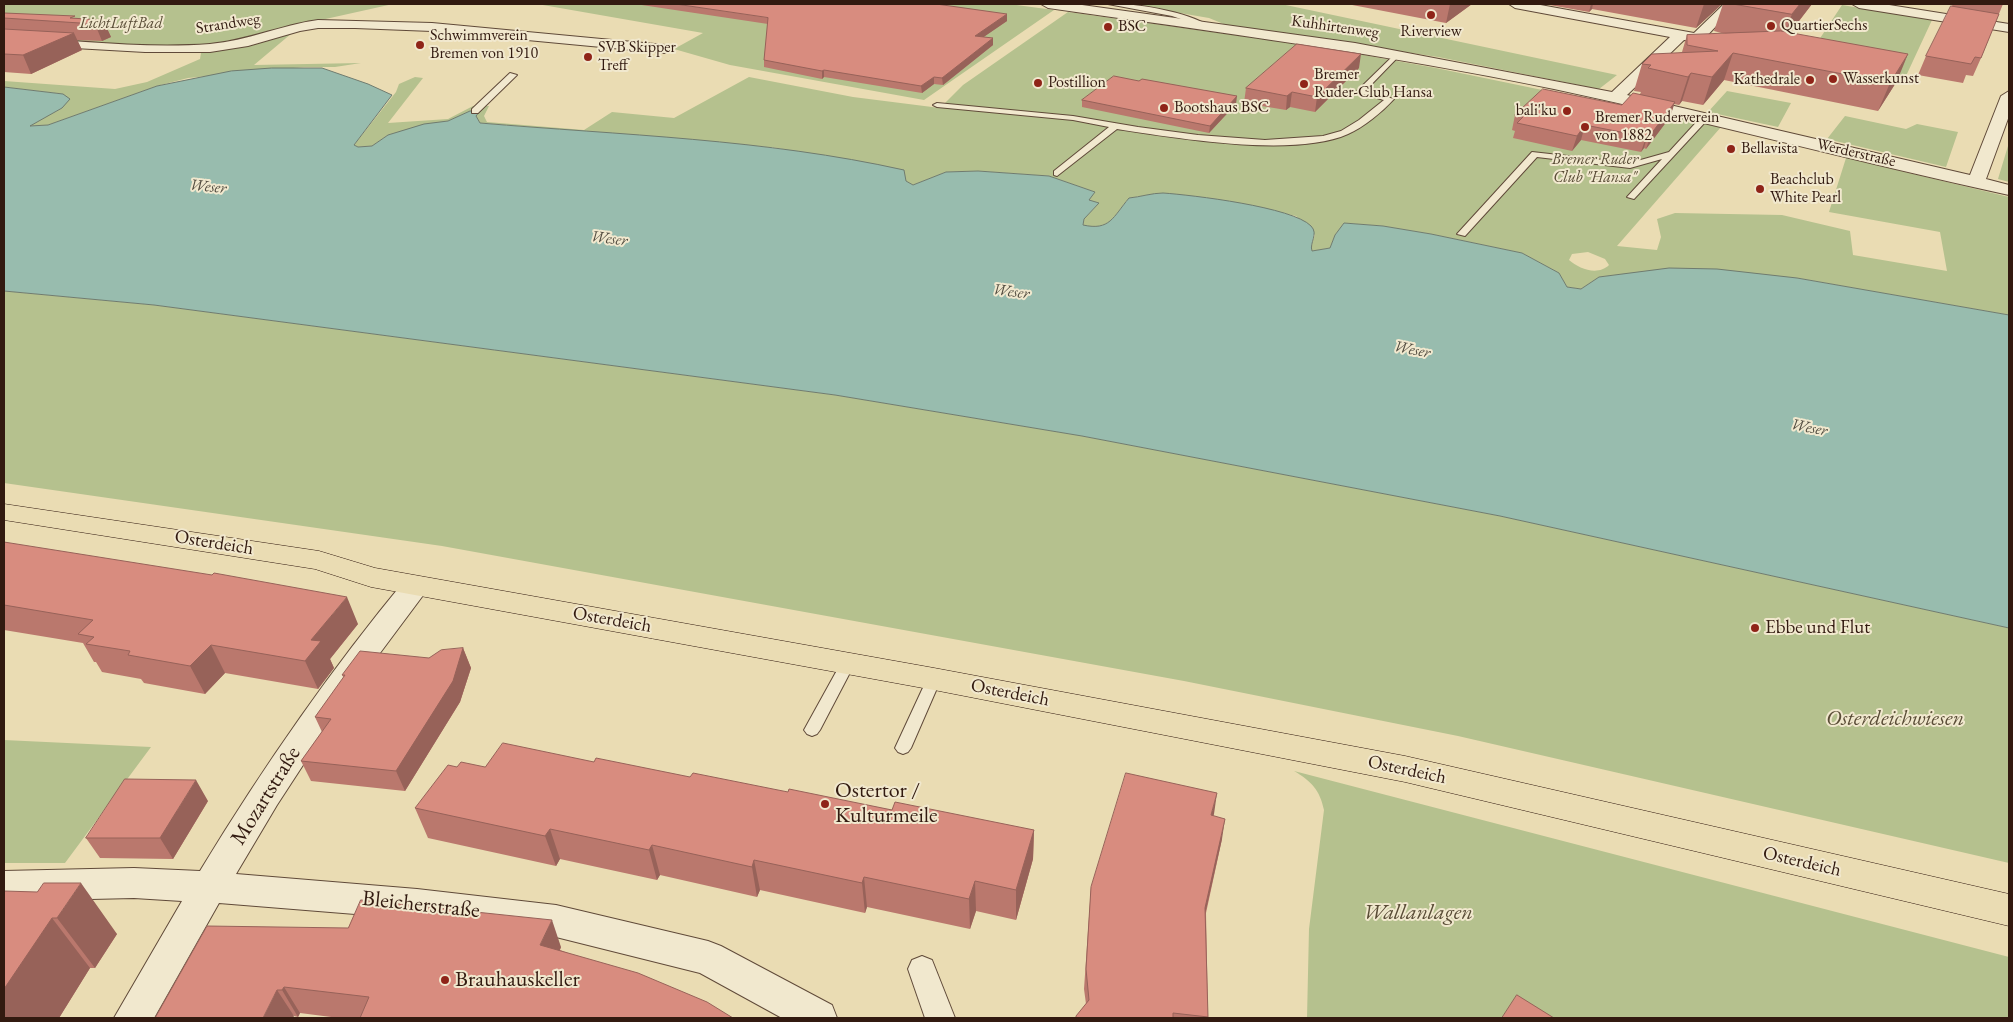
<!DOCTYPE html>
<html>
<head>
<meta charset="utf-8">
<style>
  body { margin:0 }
  #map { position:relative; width:2013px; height:1022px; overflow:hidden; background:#eadcb3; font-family:"EB Garamond",serif }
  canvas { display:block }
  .frame { position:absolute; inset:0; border:5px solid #321a10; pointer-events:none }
</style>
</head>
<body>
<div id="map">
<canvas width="2013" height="1022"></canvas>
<div class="frame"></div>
</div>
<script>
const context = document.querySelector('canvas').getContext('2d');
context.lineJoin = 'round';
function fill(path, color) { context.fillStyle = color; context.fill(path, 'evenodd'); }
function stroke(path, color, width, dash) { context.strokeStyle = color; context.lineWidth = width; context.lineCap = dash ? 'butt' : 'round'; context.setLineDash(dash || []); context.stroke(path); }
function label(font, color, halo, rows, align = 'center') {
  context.font = font + ' "EB Garamond",serif'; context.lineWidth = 4; context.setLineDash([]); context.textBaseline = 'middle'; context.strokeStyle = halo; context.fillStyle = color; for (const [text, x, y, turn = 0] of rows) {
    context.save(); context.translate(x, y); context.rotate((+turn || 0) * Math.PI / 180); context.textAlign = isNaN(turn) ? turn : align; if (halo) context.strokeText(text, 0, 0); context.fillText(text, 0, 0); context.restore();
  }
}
fill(new Path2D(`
  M 4,4 L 393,4 L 303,24 L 243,40 L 201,45 L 158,46 L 4,39 Z
  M 537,4 L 1009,4 L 1054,10 L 924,100 L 730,65 L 674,49 L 703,33 Z
  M 1127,4 L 1281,4 L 1617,75 L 1599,89 L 1438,57 L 1226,25 L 1209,18 Z
  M 1842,5 L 1932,20 L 1906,76 L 1807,58 Z
  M 1068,12 L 1313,46 L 1436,68 L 1721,127 L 1617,246 L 1657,250 L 1661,237 L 1657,219 L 1675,213 L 1782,215 L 1850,231 L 1853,255 L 1947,271 L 1940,232 L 1829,212 L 1846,158 L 1839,156 L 2009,197 L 2009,315 L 1797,278 L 1629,274 L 1599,277 L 1581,289 L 1567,287 L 1559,273 L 1522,253 L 1431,234 L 1383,226 L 1344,223 L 1335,235 L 1330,248 L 1312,251 L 1311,247 L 1315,235 L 1296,216 L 1232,202 L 1161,193 L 1129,198 C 1112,218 1111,230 1083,226 L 1084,219 L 1099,203 L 1088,200 L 1095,192 L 1049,176 L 978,171 L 946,172 L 913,185 L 906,181 L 778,148 L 480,123 L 476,116 L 479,111 L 470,111 L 448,121 L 388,135 L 372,146 L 358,147 L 354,145 L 396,92 L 399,84 L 415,77 L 423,78 L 388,123 L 448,119 L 473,106 L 489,106 L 484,116 L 487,122 L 584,130 L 612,112 L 674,118 L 749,77 L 853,97 L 940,108 L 963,85 ZM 1588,252 L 1605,259 L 1609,265 C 1598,276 1579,269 1569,260 L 1572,254 Z
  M 292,33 L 254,65 L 361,63 L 335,67 L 304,67 L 188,78 L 157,86 L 48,125 L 29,126 L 62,108 L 63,94 L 4,87 L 4,81 L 115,89 L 147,82 L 200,59 L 201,53 L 195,51 Z
  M 1727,91 L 1791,103 L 1778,127 L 1708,112 Z
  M 1845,116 L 1906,129 L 1917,124 L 1958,132 L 1946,167 L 1827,139 Z
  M 2008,146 L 2009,146 L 2009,182 L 1998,179 Z
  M 4,291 L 154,305 L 835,395 L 1082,436 L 1500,516 L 2009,628 L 2009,863 L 1458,736 L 1184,681 L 442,546 L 4,483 Z
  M 4,740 L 151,747 L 65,863 L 4,863 Z
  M 1294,771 L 2009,957 L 2009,1018 L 1307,1018 L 1309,929 L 1324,810 C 1320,790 1311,781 1294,771 Z`), '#b5c18e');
const water = new Path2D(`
  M 272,68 L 322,68 L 368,84 L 392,95 L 354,145 L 358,147 L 372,146 L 388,135 L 424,124 L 448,121 L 470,111 L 480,111 L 476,116 L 480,123 C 621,135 765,139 904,170 L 906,181 L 913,185 L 946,172 L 978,171 L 1049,176 L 1095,192 L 1089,200 L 1099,203 L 1084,219 L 1083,225 C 1110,231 1113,217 1129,198 C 1140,197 1152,193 1163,193 C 1192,195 1293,207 1311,226 C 1319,234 1309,243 1312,251 L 1330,248 L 1335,235 L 1344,223 L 1383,226 L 1431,234 L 1522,253 L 1559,273 L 1567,287 L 1581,289 L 1599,277 L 1669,268 L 1717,269 L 1797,278 L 2009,315 L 2009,628 L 1500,516 L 1082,436 L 835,395 L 154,305 L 4,291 L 4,87 L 63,94 L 70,99 L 62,108 L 30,126 L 48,125 L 157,86 L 231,71 Z`);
fill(water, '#98bcae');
stroke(water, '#6f7b6f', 1);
const service = new Path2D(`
  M 1108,4 C 1131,2 1188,12 1207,25 L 1204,27 L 1172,16 Z
  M 1396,53 L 1401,54 L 1365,91 L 1394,99 C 1382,112 1364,127 1348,134 C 1295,158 1175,138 1117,129 L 1057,176 L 1054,175 L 1054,171 L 1109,127 L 1073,120 L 937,107 L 933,105 L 937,103 L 1073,116 L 1138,127 L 1198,135 L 1265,140 L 1323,136 L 1341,131 L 1359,120 L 1384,100 L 1356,92 Z
  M 510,73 L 517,75 L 478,113 L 472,113 L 472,109 Z
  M 1702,116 L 1709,118 L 1634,199 L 1627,197 L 1662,159 L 1630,168 L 1537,157 L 1465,236 L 1457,234 L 1532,152 L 1630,163 L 1669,152 Z
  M 848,658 L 853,659 L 855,663 L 820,730 L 817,734 L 812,736 L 807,734 L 804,730 L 841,663 L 843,659 Z
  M 934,674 L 939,675 L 941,679 L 911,748 L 908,752 L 903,754 L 898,752 L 895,748 L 927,679 L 929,675 Z`);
const pedestrian = new Path2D(`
  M 922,956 L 932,960 L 955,1018 L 925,1018 L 908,969 L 912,960 Z`);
const minor = new Path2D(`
  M 1041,4 L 1075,4 L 1355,43 L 1612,92 L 1670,37 L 1515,8 L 1509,4 L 1535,4 L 1694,33 L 1724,4 L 1737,4 L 1702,41 L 1684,40 L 1627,95 L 1970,175 L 2001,96 L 2009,91 L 2009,116 L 1986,179 L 2009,185 L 2009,195 C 1857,162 1706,121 1554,89 C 1386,54 1217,32 1048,8 Z
  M 1852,4 L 1883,4 L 2009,24 L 2009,32 L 1859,8 Z
  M 318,20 L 432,23 L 665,45 L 672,49 L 665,53 L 432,31 L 355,28 L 318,28 L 300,31 L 248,46 L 210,52 L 145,52 L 4,44 L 4,36 C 72,40 142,49 210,44 C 247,41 281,25 318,20 Z
  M 416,577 L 426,579 L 430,586 L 348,696 L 277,805 L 236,874 L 417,889 L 556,905 L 708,941 L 721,946 L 832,1005 L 837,1018 L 782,1018 L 700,973 L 556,937 L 417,919 L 219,903 L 154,1018 L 114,1018 L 182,901 L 134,898 L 4,901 L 4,871 L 134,868 L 200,871 C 262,769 329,672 406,579 Z`);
const primary = new Path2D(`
  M 4,504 L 319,551 L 375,568 L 934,668 L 1405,756 L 2009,894 L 2009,926 L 1405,782 L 934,690 L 371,587 L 315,569 L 4,520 Z`);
stroke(service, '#604a39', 2);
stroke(pedestrian, '#604a39', 2);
stroke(minor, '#604a39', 2);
stroke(primary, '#321a10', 1);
fill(service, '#f1e8ce');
fill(pedestrian, '#f1e8ce');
fill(minor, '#f1e8ce');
fill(primary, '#eadcb3');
fill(new Path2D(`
  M 635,4 L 936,4 L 1007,21 L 983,37 L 993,38 L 993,45 L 943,85 L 934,84 L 922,93 L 824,77 L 822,79 L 764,67 L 764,60 L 768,24 Z
  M 1347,4 L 1472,4 L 1446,23 Z
  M 1544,4 L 1722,4 L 1696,28 L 1592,9 L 1589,12 Z
  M 1723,4 L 1812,4 L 1790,33 L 1897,81 L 1878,111 L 1724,80 L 1703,105 L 1682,101 L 1679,105 L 1674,104 L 1670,117 L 1646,149 L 1644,148 L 1641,152 L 1581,140 L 1572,151 L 1513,138 L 1515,131 L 1512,130 L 1515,115 L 1622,105 L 1640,94 L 1641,92 L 1634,91 L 1642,64 L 1682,52 L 1687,35 L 1725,34 L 1714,31 Z
  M 1953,4 L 2003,4 L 1981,58 L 1973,76 L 1966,75 L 1963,83 L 1918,75 L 1926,56 Z
  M 4,13 L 103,20 L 111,37 L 102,41 L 77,40 L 82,50 L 31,74 L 4,72 Z
  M 1359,68 L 1315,112 L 1290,107 L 1286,110 L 1244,103 L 1246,88 Z
  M 1082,100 L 1236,104 L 1209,133 L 1082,107 Z
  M 4,542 L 358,624 L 330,659 L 334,668 L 318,689 L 225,673 L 205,694 L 144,683 L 141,679 L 102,672 L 96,662 L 94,662 L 83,643 L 4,630 Z
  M 463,648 L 471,668 L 460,702 L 405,791 L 311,781 L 301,761 L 322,732 L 315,717 L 344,678 L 342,675 L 429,658 Z
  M 594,762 L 892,810 L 1034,830 L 1033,859 L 1016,920 L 976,911 L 970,929 L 867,907 L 865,913 L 760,890 L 757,897 L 660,875 L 657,880 L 560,859 L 556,866 L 428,838 L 415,808 L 457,767 L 485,767 Z
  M 208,801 L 173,859 L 100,858 L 86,838 Z
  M 1213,816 L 1222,839 L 1206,913 L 1208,1018 L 1075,1018 L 1086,1004 L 1084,989 L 1091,887 Z
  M 4,891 L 117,934 L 95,968 L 90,968 L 59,1018 L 4,1018 Z
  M 207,926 L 561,947 L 560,950 L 733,1018 L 339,1018 L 300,1013 L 298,1017 L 294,1016 Z`), '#ba786d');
fill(new Path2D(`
  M 1450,4 L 1472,4 L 1446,23 Z
  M 1591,4 L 1593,4 L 1592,9 L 1589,12 Z
  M 1704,4 L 1722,4 L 1696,28 Z
  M 1800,4 L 1812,4 L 1781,44 L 1792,14 Z
  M 1007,14 L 1007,21 L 975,43 L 975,36 Z
  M 103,20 L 111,37 L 102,41 L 95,24 Z
  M 74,33 L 82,50 L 31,74 L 23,55 Z
  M 993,38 L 993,45 L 943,85 L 942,78 Z
  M 1733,53 L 1724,80 L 1703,105 L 1712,77 Z
  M 1361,54 L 1359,68 L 1315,112 L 1317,97 Z
  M 1908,54 L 1897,81 L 1878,111 L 1890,83 Z
  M 824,70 L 824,77 L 822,79 L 822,71 Z
  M 1691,73 L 1682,101 L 1679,105 L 1688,77 Z
  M 934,77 L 934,84 L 922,93 L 921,86 Z
  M 1292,92 L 1290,107 L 1286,110 L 1287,96 Z
  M 1237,96 L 1236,104 L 1209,133 L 1210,126 Z
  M 1675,102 L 1670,117 L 1646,149 L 1651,134 Z
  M 1585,125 L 1581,140 L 1572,151 L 1577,136 Z
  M 1648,133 L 1644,148 L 1641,152 L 1646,137 Z
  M 347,597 L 358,624 L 330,659 L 334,668 L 318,689 L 305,661 L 311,640 Z
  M 211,645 L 225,673 L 205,694 L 190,666 Z
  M 463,648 L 471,668 L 460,702 L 405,791 L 396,771 Z
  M 196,780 L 208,801 L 173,859 L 160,838 Z
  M 1217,793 L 1214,814 L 1208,836 L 1211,815 Z
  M 1225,819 L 1222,839 L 1202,928 L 1205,908 Z
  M 550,829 L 560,859 L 556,866 L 545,836 Z
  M 1034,830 L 1033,859 L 1016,920 L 1016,890 Z
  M 652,845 L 660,875 L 657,880 L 649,850 Z
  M 754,860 L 760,890 L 757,897 L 752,867 Z
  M 864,877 L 867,907 L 865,913 L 862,883 Z
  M 975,881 L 976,911 L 970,929 L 969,899 Z
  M 81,883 L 117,934 L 95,968 L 57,918 Z
  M 52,918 L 90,968 L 59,1018 L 4,1018 L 4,989 Z
  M 552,920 L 561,947 L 550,972 L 540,945 Z
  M 284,987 L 300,1013 L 298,1017 L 282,990 Z
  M 277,990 L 294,1016 L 293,1018 L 263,1018 Z`), '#976259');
const building = new Path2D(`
  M 676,4 L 936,4 L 1007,14 L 975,36 L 993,38 L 942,78 L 934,77 L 921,86 L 824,70 L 822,71 L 764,60 L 768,18 Z
  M 1733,4 L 1800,4 L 1792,14 Z
  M 1951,6 L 1999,14 L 1981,58 L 1975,57 L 1971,64 L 1926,56 Z
  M 4,13 L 75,16 L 70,18 L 103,20 L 95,24 L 4,18 Z
  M 4,29 L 74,33 L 23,55 L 4,54 Z
  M 1781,31 L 1908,54 L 1890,83 L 1733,53 L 1712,77 L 1691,73 L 1688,77 L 1648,68 L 1651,65 L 1642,64 L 1652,54 L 1718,51 L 1687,45 L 1687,35 Z
  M 1297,44 L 1361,54 L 1317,97 L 1292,92 L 1287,96 L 1246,88 Z
  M 1114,76 L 1139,81 L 1142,79 L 1237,96 L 1210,126 L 1082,100 Z
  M 1543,89 L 1622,105 L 1633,93 L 1675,102 L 1651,134 L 1648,133 L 1646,137 L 1585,125 L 1577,136 L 1517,123 L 1523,117 L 1515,115 Z
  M 4,542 L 212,575 L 214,573 L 347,597 L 311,640 L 321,641 L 305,661 L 211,645 L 190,666 L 128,655 L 130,651 L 86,644 L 94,637 L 78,634 L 93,620 L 4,605 Z
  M 463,648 L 453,681 L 396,771 L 301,761 L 331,719 L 315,717 L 345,675 L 342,675 L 360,651 L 429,658 L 441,650 Z
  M 503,743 L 594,762 L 596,758 L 690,777 L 693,773 L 788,792 L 789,789 L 892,810 L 895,802 L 1034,830 L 1016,890 L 975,881 L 969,899 L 864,877 L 862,883 L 754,860 L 752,867 L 652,845 L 649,850 L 550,829 L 545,836 L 415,808 L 448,765 L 457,767 L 461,762 L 485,767 Z
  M 1126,773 L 1217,793 L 1211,815 L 1225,819 L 1205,908 L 1208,1017 L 1173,1013 L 1173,1018 L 1076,1018 L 1076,1016 L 1089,1000 L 1086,969 L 1091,887 Z
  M 125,779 L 196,780 L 160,838 L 86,838 Z
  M 44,883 L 81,883 L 57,918 L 52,918 L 4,989 L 4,891 L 37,892 Z
  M 361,900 L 552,920 L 540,945 L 638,973 L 707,1002 L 733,1018 L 360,1018 L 369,997 L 284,987 L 282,990 L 277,990 L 263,1018 L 155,1018 L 207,926 L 348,928 Z
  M 1517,995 L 1554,1018 L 1502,1018 Z`);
fill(building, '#d88c7f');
stroke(building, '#976259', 1);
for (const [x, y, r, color] of [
  [1431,15,5,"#8f2418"],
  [1771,26,5,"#8f2418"],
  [1108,27,5,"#8f2418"],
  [420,45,5,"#8f2418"],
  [588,57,5,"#8f2418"],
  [1833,79,5,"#8f2418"],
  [1810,80,5,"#8f2418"],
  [1038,83,5,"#8f2418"],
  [1304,84,5,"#8f2418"],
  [1164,108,5,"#8f2418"],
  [1567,111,5,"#8f2418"],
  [1585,127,5,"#8f2418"],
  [1731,149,5,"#8f2418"],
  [1760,189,5,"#8f2418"],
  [1755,628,5,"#8f2418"],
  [825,804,5,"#8f2418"],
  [445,980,5,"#8f2418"]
]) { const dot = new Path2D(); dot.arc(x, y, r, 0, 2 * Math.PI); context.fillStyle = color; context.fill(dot); stroke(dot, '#f1e8ce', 2); }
label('italic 16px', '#594c36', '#f1e8ce', [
  ["LichtLuftBad",121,24],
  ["Bremer Ruder",1595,160],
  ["Club \"Hansa\"",1595,178]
]);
label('16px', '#321a10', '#f1e8ce', [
  ["Strandweg",228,24,-9],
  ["Kuhhirtenweg",1335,27,8],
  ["Werderstraße",1856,153,13]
]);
label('16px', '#321a10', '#f1e8ce', [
  ["QuartierSechs",1781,26],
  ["BSC",1118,27],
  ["Riverview",1431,32,"center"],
  ["Schwimmverein",430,36],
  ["Bremen von 1910",430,54],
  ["SVB Skipper",598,48],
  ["Treff",598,66],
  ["Bremer",1314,75],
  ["Ruder-Club Hansa",1314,93],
  ["Wasserkunst",1843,79],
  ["Kathedrale",1800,80,"right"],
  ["Postillion",1048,83],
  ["Bootshaus BSC",1174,108],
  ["bali'ku",1557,111,"right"],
  ["Bremer Ruderverein",1595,118],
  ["von 1882",1595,136],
  ["Bellavista",1741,149],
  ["Beachclub",1770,180],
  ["White Pearl",1770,198]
], 'left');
label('italic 16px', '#514b3f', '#f1e8ce', [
  ["Weser",208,187,6],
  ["Weser",609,239,7],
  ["Weser",1011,292,7],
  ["Weser",1412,350,11],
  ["Weser",1809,428,11]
]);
label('19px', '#321a10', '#f1e8ce', [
  ["Osterdeich",214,543,9],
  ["Osterdeich",612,620,10],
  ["Osterdeich",1010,693,11],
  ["Osterdeich",1407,770,12],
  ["Osterdeich",1802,862,13]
]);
label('19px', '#321a10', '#f1e8ce', [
  ["Ebbe und Flut",1765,628]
], 'left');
label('italic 22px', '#594c36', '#f1e8ce', [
  ["Osterdeichwiesen",1895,719],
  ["Wallanlagen",1418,913]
]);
label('22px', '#321a10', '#f1e8ce', [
  ["Ostertor /",835,791],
  ["Kulturmeile",835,816],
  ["Brauhauskeller",455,980]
], 'left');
label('22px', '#321a10', '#f1e8ce', [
  ["Mozartstraße",266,796,-58],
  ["Bleicherstraße",421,905,6]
]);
</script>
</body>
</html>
